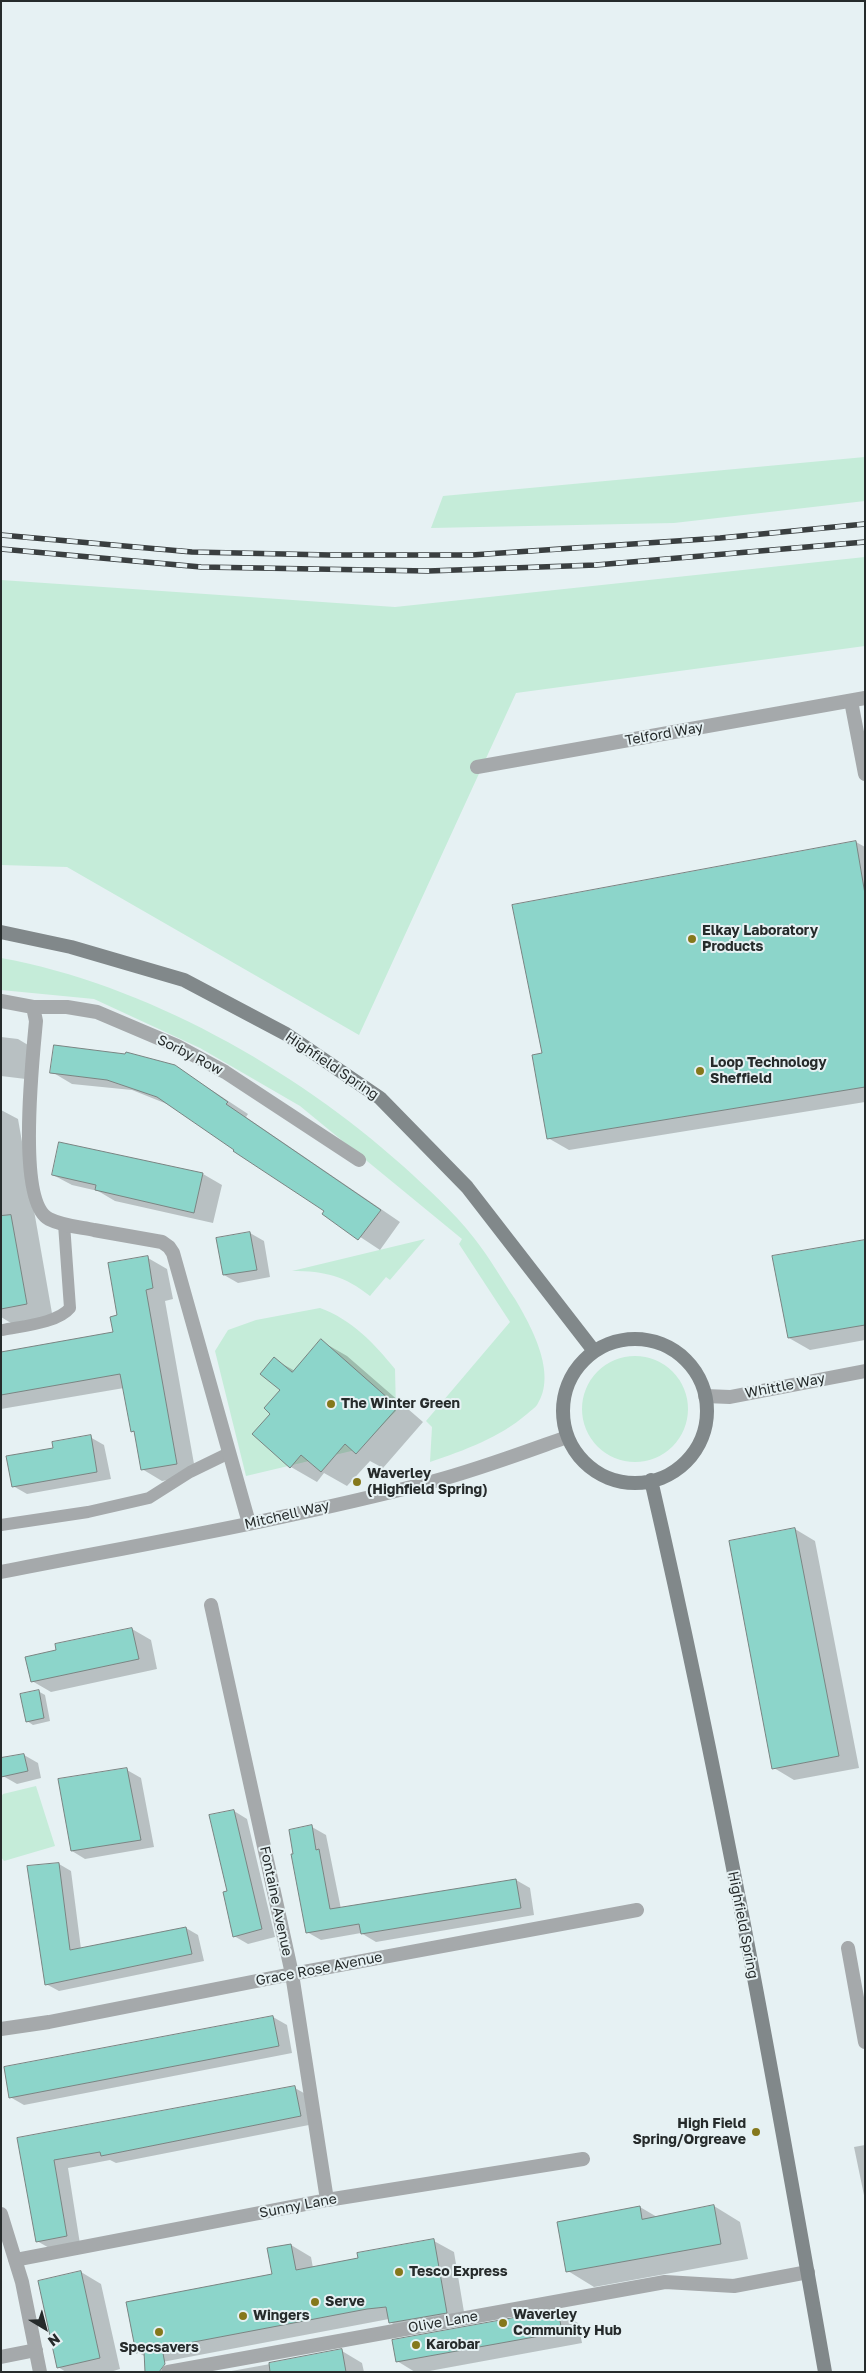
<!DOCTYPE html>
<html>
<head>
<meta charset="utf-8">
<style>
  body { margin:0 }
  #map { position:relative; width:866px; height:2373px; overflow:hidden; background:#e6f1f3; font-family:"Golos Text",sans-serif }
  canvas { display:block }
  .frame { position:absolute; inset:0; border:2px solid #262b2b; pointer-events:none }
  .north { position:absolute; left:20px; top:2303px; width:50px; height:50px; -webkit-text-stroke:4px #e6f1f3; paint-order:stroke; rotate:143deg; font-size:14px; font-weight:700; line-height:20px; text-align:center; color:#262b2b }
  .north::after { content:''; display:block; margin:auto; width:18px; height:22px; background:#262b2b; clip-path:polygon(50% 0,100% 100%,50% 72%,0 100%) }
</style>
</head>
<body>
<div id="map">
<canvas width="866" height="2373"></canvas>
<div class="frame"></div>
<div class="north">N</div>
</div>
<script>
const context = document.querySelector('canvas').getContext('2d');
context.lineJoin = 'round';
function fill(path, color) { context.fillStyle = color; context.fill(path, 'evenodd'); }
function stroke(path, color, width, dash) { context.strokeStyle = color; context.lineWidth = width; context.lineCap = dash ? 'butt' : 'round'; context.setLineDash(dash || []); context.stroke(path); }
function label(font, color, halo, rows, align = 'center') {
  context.font = font + ' "Golos Text",sans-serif'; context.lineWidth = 4; context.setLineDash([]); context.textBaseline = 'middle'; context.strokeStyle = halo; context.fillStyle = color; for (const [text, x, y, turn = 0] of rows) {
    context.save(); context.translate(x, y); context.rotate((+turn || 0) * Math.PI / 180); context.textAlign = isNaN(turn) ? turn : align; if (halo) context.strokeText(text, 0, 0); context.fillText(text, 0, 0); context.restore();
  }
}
fill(new Path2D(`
  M 865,457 L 865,501 L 674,523 L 431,528 L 443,496 Z
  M 865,557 L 865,646 L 516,693 L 359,1035 L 67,867 L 1,865 L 1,580 L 395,607 Z
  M 1,958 C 145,984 295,1069 403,1166 C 428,1189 453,1211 474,1238 C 489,1257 501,1278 515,1299 C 531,1326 558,1374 537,1405 C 535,1408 530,1411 527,1414 C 499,1438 465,1450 430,1462 L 432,1427 L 426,1421 L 510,1322 L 459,1244 L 462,1239 L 300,1106 L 200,1048 L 94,999 L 1,990 Z
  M 425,1239 L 390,1280 L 386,1277 L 370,1296 C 345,1276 325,1271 292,1271 Z
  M 320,1308 C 351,1319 375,1344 395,1369 L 396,1411 L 360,1449 L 246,1476 L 215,1351 L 228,1330 L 256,1320 Z
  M582 1409a53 53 0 1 1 106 0a53 53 0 1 1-106 0Z
  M 36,1786 L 55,1846 L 4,1861 L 1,1857 L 1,1797 L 3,1794 Z`), '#c5ecd9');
fill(new Path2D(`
  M 856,842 L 865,847 L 865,1102 L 569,1150 L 548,1138 L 544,1054 Z
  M 1,1037 L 18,1039 L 38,1051 L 34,1080 L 1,1076 Z
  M 175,1066 L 248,1114 L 246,1117 L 400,1222 L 380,1250 L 324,1213 L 326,1210 L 172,1106 L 132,1090 L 72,1084 L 52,1072 Z
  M 1,1110 L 18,1119 L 53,1319 L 16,1326 L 1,1317 Z
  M 203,1174 L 222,1185 L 213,1223 L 115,1201 L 98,1191 L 72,1185 L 53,1175 Z
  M 250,1233 L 264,1241 L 270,1277 L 238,1283 L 224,1275 Z
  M 865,1241 L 865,1340 L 810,1350 L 789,1338 Z
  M 148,1258 L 167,1269 L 173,1299 L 165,1301 L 196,1475 L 162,1481 L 142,1469 L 136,1433 L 132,1431 L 124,1388 L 1,1409 L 1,1354 L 115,1333 L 118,1316 Z
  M 321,1341 L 347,1356 L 423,1422 L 383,1468 L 370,1461 L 347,1486 L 324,1473 L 317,1482 L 291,1467 L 271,1414 L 281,1390 L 274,1359 L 295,1371 Z
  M 90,1437 L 104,1445 L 111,1479 L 27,1494 L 13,1486 L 54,1449 Z
  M 795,1529 L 815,1541 L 859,1768 L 794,1780 L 774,1768 Z
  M 132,1629 L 151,1640 L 157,1669 L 51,1692 L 32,1681 L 58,1651 L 57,1644 Z
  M 38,1691 L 45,1695 L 50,1721 L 33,1725 L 27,1721 Z
  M 24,1755 L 38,1763 L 41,1778 L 17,1784 L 3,1776 L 1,1760 Z
  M 127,1770 L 141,1778 L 154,1847 L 85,1859 L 72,1851 Z
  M 234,1811 L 247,1819 L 275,1937 L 248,1944 L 234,1936 L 228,1892 Z
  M 312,1827 L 326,1835 L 341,1909 L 516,1880 L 530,1888 L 534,1915 L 376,1942 L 361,1933 L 321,1940 L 307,1932 L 294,1855 Z
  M 59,1864 L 71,1871 L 81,1949 L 186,1928 L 198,1935 L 204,1961 L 59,1991 L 46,1984 Z
  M 273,2017 L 287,2025 L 292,2053 L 24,2105 L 10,2097 Z
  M 295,2088 L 309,2096 L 314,2124 L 116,2163 L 110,2160 L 68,2168 L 80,2244 L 51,2249 L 37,2241 L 19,2139 Z
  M 865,2145 L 865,2200 L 854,2147 Z
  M 714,2206 L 740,2222 L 748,2259 L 594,2287 L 568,2271 L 640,2207 L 657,2217 Z
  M 434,2241 L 454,2252 L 466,2324 L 410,2334 L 390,2322 L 389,2319 L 157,2363 L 137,2352 L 274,2275 L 291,2245 L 311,2257 L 313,2268 Z
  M 81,2272 L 101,2284 L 120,2369 L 110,2372 L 66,2372 L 58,2367 Z
  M 558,2312 L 578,2323 L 582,2343 L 424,2372 L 415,2372 L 397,2361 Z
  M 342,2351 L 362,2363 L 364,2372 L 226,2372 Z`), '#0003');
const building = new Path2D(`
  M 856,841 L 865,894 L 865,1087 L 547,1139 L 532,1055 L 542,1053 L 512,905 Z
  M 54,1045 L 125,1054 L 126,1052 L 175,1065 L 228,1102 L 226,1104 L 381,1210 L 358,1240 L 322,1214 L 324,1211 L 318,1207 L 233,1151 L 234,1150 L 157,1097 L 107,1080 L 50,1073 Z
  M 59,1142 L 203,1173 L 194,1213 L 95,1190 L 96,1185 L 52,1175 Z
  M 11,1215 L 27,1304 L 1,1309 L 1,1216 Z
  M 250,1232 L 257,1270 L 223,1275 L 216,1238 Z
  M 865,1240 L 865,1325 L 788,1338 L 772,1256 Z
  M 148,1256 L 153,1288 L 146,1290 L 177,1464 L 141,1470 L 134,1431 L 131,1432 L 120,1374 L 1,1395 L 1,1352 L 113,1332 L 110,1317 L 117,1315 L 108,1263 Z
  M 321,1339 L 398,1407 L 356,1454 L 345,1444 L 321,1472 L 301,1455 L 290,1468 L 252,1434 L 270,1414 L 264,1408 L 280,1390 L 260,1374 L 274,1357 L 292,1372 Z
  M 91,1435 L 97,1472 L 12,1487 L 6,1456 L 53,1448 L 52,1442 Z
  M 795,1528 L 839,1756 L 772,1769 L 729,1541 Z
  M 132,1628 L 139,1659 L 31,1682 L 25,1657 L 56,1650 L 55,1644 Z
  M 39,1690 L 44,1718 L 26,1722 L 20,1694 Z
  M 24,1754 L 28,1771 L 1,1777 L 1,1758 Z
  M 127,1768 L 141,1840 L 71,1851 L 58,1779 Z
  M 234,1810 L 262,1929 L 233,1937 L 223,1892 L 227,1891 L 209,1815 Z
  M 312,1825 L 316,1850 L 319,1849 L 330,1909 L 516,1879 L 521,1908 L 361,1934 L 359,1924 L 306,1933 L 291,1854 L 293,1854 L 289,1830 Z
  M 59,1863 L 70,1950 L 186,1927 L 192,1954 L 45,1985 L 27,1866 Z
  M 273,2016 L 279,2046 L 9,2098 L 4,2067 Z
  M 295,2086 L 301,2116 L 101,2156 L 100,2152 L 54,2160 L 67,2236 L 36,2242 L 17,2138 Z
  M 714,2205 L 721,2244 L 566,2272 L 557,2222 L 640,2206 L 642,2219 Z
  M 434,2239 L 447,2313 L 389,2323 L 386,2307 L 367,2309 L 162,2348 L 165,2364 L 159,2372 L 145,2372 L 144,2351 L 136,2353 L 126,2302 L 272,2274 L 267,2248 L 291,2244 L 296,2270 L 358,2258 L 357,2253 Z
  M 81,2271 L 100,2358 L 57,2368 L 38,2281 Z
  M 558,2310 L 562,2332 L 396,2362 L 392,2340 Z
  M 342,2349 L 346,2372 L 270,2372 L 269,2363 Z`);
fill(building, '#8cd5ca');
stroke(building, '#7a8482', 1);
stroke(new Path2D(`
  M 3,1330 C 22,1326 58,1323 70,1308 L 64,1224
  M 1,1525 L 88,1512 L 149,1498 L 190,1472 L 229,1453`), '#a5a9ab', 12);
stroke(new Path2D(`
  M 168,2372 L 665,2282 L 734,2286 L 808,2272`), '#a5a9ab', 14);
stroke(new Path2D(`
  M 851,701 L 865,774
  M 477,767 L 865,698
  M 1,1001 L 33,1007 L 67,1007 L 97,1012 L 177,1046 L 225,1072 L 359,1160
  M 33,1007 L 36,1021 C 33,1055 16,1202 49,1219 C 63,1226 79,1227 94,1230 C 116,1234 139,1238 162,1242 L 169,1247 L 173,1253 L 249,1523
  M 705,1396 L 730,1397 L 865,1371
  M 1,1572 C 144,1544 289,1519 431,1482 C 477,1470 522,1453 567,1437
  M 211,1605 L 292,1974 L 327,2200
  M 848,1948 L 865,2042
  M 1,2029 L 49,2022 L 292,1974 L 637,1910
  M 1,2214 L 22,2282 L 40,2372
  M 15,2260 L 327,2200 L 583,2159
  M 1,2357 L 36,2350`), '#a5a9ab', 14);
stroke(new Path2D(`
  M 1,932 L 71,947 L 184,980 L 286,1034 L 380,1098 L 467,1187 L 594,1351
  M563 1411a72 72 0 1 1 144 0a72 72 0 1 1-144 0Z
  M 651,1480 C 719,1775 773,2074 825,2372`), '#81888a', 14);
const rail = new Path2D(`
  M 1,535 L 192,552 L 330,555 L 472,555 L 720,538 L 865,524
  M 1,549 L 201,567 L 428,571 L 596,565 L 865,542`);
stroke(rail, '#3a3f40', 5.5);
stroke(rail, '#e6f1f3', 4, [11]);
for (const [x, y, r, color] of [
  [692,939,5,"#85781c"],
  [700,1071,5,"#85781c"],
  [331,1404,5,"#85781c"],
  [357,1482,5,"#85781c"],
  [756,2132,5,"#85781c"],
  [399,2272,5,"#85781c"],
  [315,2302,5,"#85781c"],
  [243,2316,5,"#85781c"],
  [503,2323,5,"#85781c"],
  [159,2332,5,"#85781c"],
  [416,2345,5,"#85781c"]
]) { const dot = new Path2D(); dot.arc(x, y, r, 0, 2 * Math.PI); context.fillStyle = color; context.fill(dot); stroke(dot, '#e6f1f3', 2); }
label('14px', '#262b2b', '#e6f1f3', [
  ["Telford Way",664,734,-10],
  ["Sorby Row",190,1055,27],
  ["Highfield Spring",332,1066,34],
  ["Whittle Way",785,1386,-11],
  ["Mitchell Way",287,1515,-13],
  ["Fontaine Avenue",276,1901,78],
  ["Highfield Spring",743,1925,79],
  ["Grace Rose Avenue",319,1969,-11],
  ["Sunny Lane",298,2206,-11],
  ["Olive Lane",443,2322,-10]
]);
label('bold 14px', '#262b2b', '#e6f1f3', [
  ["Elkay Laboratory",702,931],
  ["Products",702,947],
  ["Loop Technology",710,1063],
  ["Sheffield",710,1079],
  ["The Winter Green",341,1404],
  ["Waverley",367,1474],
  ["(Highfield Spring)",367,1490],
  ["High Field",746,2124,"right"],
  ["Spring/Orgreave",746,2140,"right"],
  ["Tesco Express",409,2272],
  ["Serve",325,2302],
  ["Waverley",513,2315],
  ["Community Hub",513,2331],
  ["Wingers",253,2316],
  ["Karobar",426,2345],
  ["Specsavers",159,2348,"center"]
], 'left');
</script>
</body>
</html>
